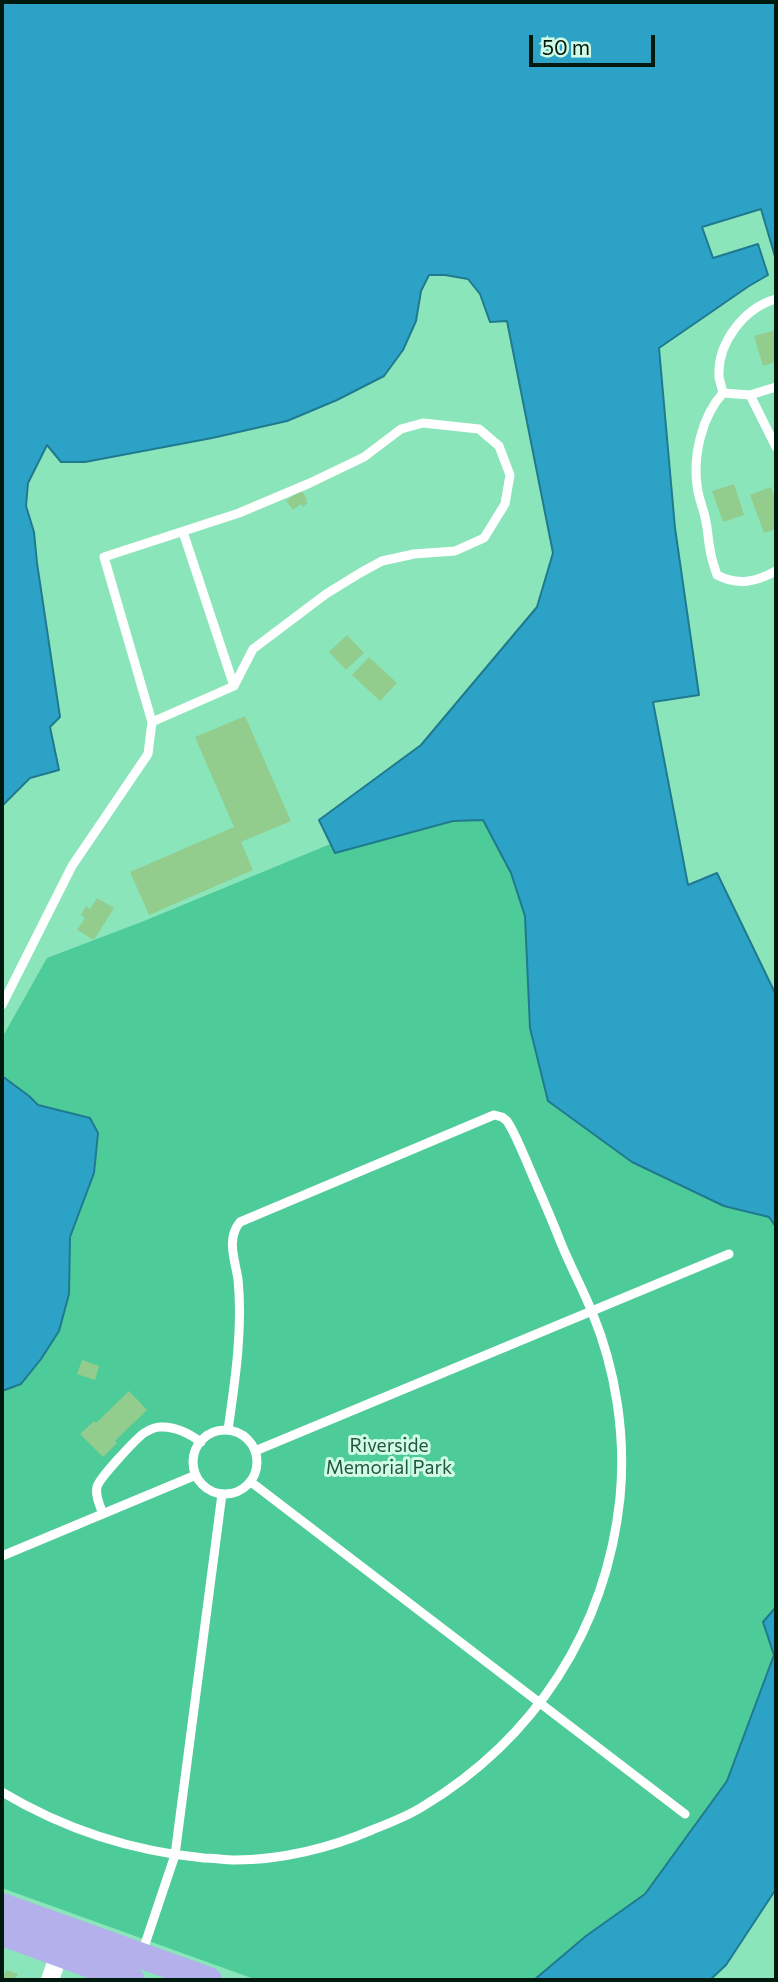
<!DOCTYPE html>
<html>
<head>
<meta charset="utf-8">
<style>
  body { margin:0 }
  #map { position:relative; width:778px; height:1982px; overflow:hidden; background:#8be5bb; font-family:Commissioner,sans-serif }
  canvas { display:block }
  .frame { position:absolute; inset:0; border:4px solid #00190e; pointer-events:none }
  .scale { position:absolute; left:529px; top:35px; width:126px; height:32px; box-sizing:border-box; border:4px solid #00190e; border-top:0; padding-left:9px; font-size:21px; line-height:24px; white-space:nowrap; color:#00190e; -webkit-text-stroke:5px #d0fbe5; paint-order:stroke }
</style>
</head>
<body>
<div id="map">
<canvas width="778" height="1982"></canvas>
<div class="frame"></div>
<div class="scale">50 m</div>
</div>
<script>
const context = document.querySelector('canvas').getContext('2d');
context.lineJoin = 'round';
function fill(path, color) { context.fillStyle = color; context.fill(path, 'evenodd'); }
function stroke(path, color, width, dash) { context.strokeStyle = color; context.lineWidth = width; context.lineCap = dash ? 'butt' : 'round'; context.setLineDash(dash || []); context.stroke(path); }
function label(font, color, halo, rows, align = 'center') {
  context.font = font + ' Commissioner,sans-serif'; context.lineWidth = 6; context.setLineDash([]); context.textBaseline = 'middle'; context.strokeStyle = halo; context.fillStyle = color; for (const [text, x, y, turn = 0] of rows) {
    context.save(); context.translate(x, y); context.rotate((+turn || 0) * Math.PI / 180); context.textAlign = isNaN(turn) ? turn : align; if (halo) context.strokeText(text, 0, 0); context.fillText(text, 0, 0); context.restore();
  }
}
fill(new Path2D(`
  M 570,745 L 776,1175 L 776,1738 L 722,1827 L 557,1980 L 257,1980 L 2,1888 L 2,1038 L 47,958 L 144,921 Z`), '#4dcb98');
const water = new Path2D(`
  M 2,2 L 776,2 L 776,260 L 761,209 L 702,227 L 713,258 L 758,244 L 768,275 L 749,286 L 659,348 L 675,528 L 699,695 L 653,702 L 688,885 L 717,873 L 776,995 L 776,1227 L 769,1217 L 724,1206 L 632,1162 L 548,1101 L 530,1028 L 525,916 L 511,873 L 483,820 L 453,821 L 335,853 L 319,820 L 421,745 L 537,607 L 553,553 L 507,321 L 490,322 L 480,294 L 468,279 L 445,275 L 429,275 L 421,291 L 416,321 L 403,350 L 384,376 L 337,400 L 287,421 L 212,438 L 85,462 L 61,462 L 47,445 L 28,483 L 26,506 L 34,532 L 37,563 L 60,717 L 50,727 L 59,770 L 30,778 L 2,806 Z
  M 2,1076 L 29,1096 L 38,1105 L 90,1118 L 98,1133 L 94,1173 L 70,1237 L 69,1294 L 59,1331 L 41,1359 L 21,1384 L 2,1391 Z
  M 776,1607 L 776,1889 L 726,1965 L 710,1980 L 534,1980 L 586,1936 L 645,1894 L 727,1781 L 774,1655 L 763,1622 Z`);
fill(water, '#2ca3c6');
stroke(water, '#1f7a8f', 2);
fill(new Path2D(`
  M 776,330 L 776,362 L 763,366 L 754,336 Z
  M 734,484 L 744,515 L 723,522 L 712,491 Z
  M 771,487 L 776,502 L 776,529 L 764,533 L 750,495 Z
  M 301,490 L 307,499 L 305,500 L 308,503 L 303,507 L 301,504 L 293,510 L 286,501 Z
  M 347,635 L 364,653 L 346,670 L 329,652 Z
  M 369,657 L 397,683 L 380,701 L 352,675 Z
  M 245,716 L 291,821 L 241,842 L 253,870 L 149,915 L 130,872 L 234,827 L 195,737 Z
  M 97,898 L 114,908 L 94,940 L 77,930 L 85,918 L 81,915 L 86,906 L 90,909 Z
  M 82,1360 L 99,1366 L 95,1380 L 77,1374 Z
  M 129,1391 L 147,1410 L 115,1441 L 117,1443 L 103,1457 L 80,1434 L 94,1421 L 96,1423 Z
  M 6,1970 L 18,1974 L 15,1980 L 2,1980 L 2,1973 L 5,1974 Z`), '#92cd8e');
stroke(new Path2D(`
  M 776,387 L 750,395 L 723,393 C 702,416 693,455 697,485 C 698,498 704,509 706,522 C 708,531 708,540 710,549 C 711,558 714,566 717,575 C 738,586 756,582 776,571
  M 723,393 C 722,388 720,382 719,377 C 717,343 744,308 776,299
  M 750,395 L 776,447
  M 183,532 L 234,686
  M 2,1005 L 72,866 L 148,754 L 152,722 L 104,557 L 239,513 L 310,483 L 364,457 L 401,429 L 423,423 L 479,429 L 499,446 L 510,475 L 505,504 L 484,538 L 455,551 L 414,554 L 382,561 L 360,573 L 326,594 L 253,649 L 234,686 L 152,722
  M193 1462a32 32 0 1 1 64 0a32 32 0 1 1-64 0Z
  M 255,1451 L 729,1254
  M 251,1482 L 685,1814
  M 103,1514 C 100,1506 95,1496 97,1487 C 99,1478 136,1439 144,1433 C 149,1430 154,1427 160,1427 C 174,1426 190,1434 201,1442
  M 2,1556 L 196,1475
  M 2,1792 C 64,1829 131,1851 204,1858 C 214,1858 225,1860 235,1860 C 281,1860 330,1848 372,1830 C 389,1823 406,1817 422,1807 C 535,1739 606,1630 620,1498 C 626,1436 616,1370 592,1312 C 581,1285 567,1260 557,1233 C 547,1208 536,1184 526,1160 C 520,1147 515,1133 507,1121 L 502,1117 L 494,1115 L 240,1222 C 226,1239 235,1260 238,1279 C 243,1329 235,1381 228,1430
  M 142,1953 L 175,1855 L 222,1494`), '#fff', 9);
stroke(new Path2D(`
  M 50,1980 L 63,1943`), '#fff', 18);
stroke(new Path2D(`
  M 2,1906 L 209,1980
  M 2,1933 L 132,1980`), '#b3b0ec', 26);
label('19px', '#20553e', '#d0fbe5', [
  ["Riverside",389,1446],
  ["Memorial Park",389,1468]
]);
</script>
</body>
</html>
